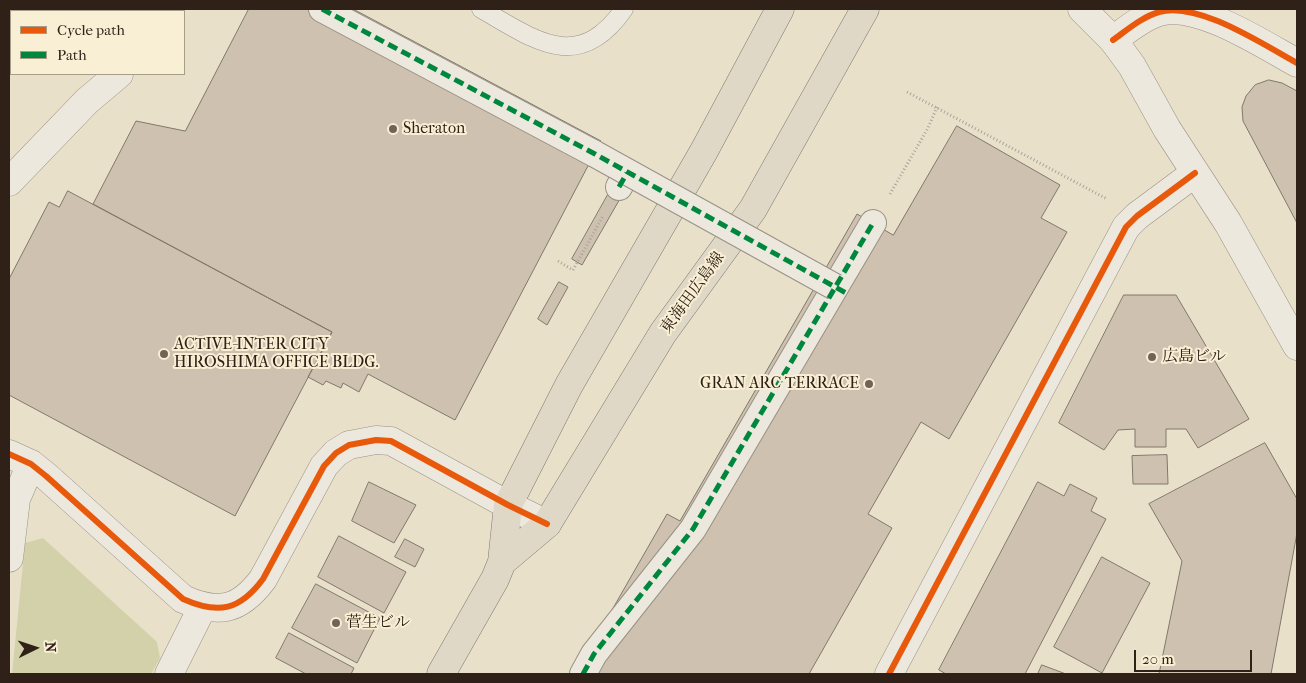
<!DOCTYPE html>
<html>
<head>
<meta charset="utf-8">
<style>
  body { margin:0 }
  #map { position:relative; width:1306px; height:683px; overflow:hidden; background:#e9e0ca; font-family:"IM FELL French Canon",serif }
  canvas { display:block }
  .frame { position:absolute; inset:0; border:10px solid #2f2118; pointer-events:none }
  .legend { position:absolute; left:10px; top:10px; width:175px; height:65px; box-sizing:border-box; background:#f9efd4; border:1px solid #a89d89; margin:0; padding:6px 9px; list-style:none; font-size:15px; color:#2f2118 }
  .legend li { display:flex; align-items:center; gap:10px; height:25px }
  .legend b { width:25px; border:1px solid #a89d89 }
  .north { position:absolute; left:10px; top:623px; width:50px; height:50px; -webkit-text-stroke:4px #f9efd4; paint-order:stroke; rotate:86deg; font-size:14px; font-weight:700; line-height:20px; text-align:center; color:#2f2118 }
  .north::after { content:''; display:block; margin:auto; width:18px; height:22px; background:#2f2118; clip-path:polygon(50% 0,100% 100%,50% 72%,0 100%) }
  .scale { position:absolute; left:1134px; top:650px; width:118px; height:22px; box-sizing:border-box; border:2px solid #2f2118; border-top:0; padding-left:6px; font-size:15px; line-height:18px; white-space:nowrap; color:#2f2118; -webkit-text-stroke:4px #f9efd4; paint-order:stroke }
</style>
</head>
<body>
<div id="map">
<canvas width="1306" height="683"></canvas>
<div class="frame"></div>
<ul class="legend">
<li><b style="height:6px;background:#e8590c"></b>Cycle path</li>
<li><b style="height:6px;background:#00873e"></b>Path</li>
</ul>
<div class="north">N</div>
<div class="scale">20 m</div>
</div>
<script>
const context = document.querySelector('canvas').getContext('2d');
context.lineJoin = 'round';
function fill(path, color) { context.fillStyle = color; context.fill(path, 'evenodd'); }
function stroke(path, color, width, dash) { context.strokeStyle = color; context.lineWidth = width; context.lineCap = dash ? 'butt' : 'round'; context.setLineDash(dash || []); context.stroke(path); }
function label(font, color, halo, rows, align = 'center') {
  context.font = font + ' "IM FELL French Canon","Noto Serif JP",serif'; context.lineWidth = 4; context.setLineDash([]); context.textBaseline = 'middle'; context.strokeStyle = halo; context.fillStyle = color; for (const [text, x, y, turn = 0] of rows) {
    context.save(); context.translate(x, y); context.rotate((+turn || 0) * Math.PI / 180); context.textAlign = isNaN(turn) ? turn : align; if (halo) context.strokeText(text, 0, 0); context.fillText(text, 0, 0); context.restore();
  }
}
fill(new Path2D(`
  M 43,538 L 157,642 L 160,658 L 151,674 L 12,674 L 25,543 Z`), '#d3d1a9');
const building = new Path2D(`
  M 249,9 L 353,9 L 601,141 L 455,420 L 368,374 L 359,392 L 343,383 L 341,388 L 326,381 L 323,385 L 308,377 L 332,332 L 93,204 L 136,121 L 185,131 Z
  M 1269,80 L 1282,83 L 1297,91 L 1297,223 L 1243,121 L 1242,107 L 1246,96 L 1255,85 Z
  M 957,126 L 1060,185 L 1041,218 L 1067,232 L 949,439 L 921,422 L 868,514 L 892,528 L 809,674 L 590,674 L 585,657 L 667,514 L 680,521 L 857,214 L 893,235 Z
  M 614,184 L 625,190 L 582,265 L 572,259 Z
  M 68,191 L 332,332 L 235,516 L 9,395 L 9,279 L 49,202 L 59,207 Z
  M 559,282 L 568,287 L 547,325 L 538,319 Z
  M 1124,295 L 1176,295 L 1249,419 L 1198,448 L 1186,429 L 1166,429 L 1166,447 L 1135,447 L 1135,429 L 1118,430 L 1104,450 L 1059,423 Z
  M 1265,443 L 1297,499 L 1297,533 L 1271,674 L 1159,674 L 1182,561 L 1149,504 Z
  M 1167,455 L 1168,484 L 1133,484 L 1132,456 Z
  M 369,482 L 416,505 L 394,543 L 352,521 Z
  M 1038,482 L 1064,496 L 1070,484 L 1097,498 L 1091,511 L 1106,519 L 1025,674 L 946,674 L 939,670 Z
  M 339,536 L 406,572 L 384,613 L 318,577 Z
  M 405,539 L 424,549 L 415,567 L 395,557 Z
  M 1102,557 L 1150,583 L 1102,673 L 1054,647 Z
  M 316,584 L 380,618 L 357,663 L 292,628 Z
  M 289,633 L 354,668 L 351,674 L 306,674 L 276,658 Z
  M 1042,665 L 1066,674 L 1038,674 Z`);
fill(building, '#cfc1af');
stroke(building, '#7f786c', 1);
const service = new Path2D(`
  M 481,9 C 534,39 578,75 624,9`);
const pedestrian = new Path2D(`
  M 322,9 L 595,154
  M 619,187 L 627,173
  M 583,674 L 594,654 L 693,529 L 873,223`);
const minor = new Path2D(`
  M 1113,40 C 1127,30 1142,17 1159,12 C 1198,1 1262,44 1297,63
  M 9,558 L 16,499 L 31,464
  M 169,674 L 202,608`);
const tertiary = new Path2D(`
  M 1082,9 L 1113,40 L 1132,66 L 1167,129 L 1228,223 L 1297,346
  M 9,182 L 87,101 L 119,74
  M 9,454 L 31,464 L 46,476 L 183,599 C 219,615 240,610 263,579 L 324,466 L 336,453 L 349,445 L 376,440 L 391,441 L 508,505 L 547,524
  M 889,674 L 1126,227 L 1137,216 L 1195,173`);
const primary = new Path2D(`
  M 502,562 L 547,524 L 663,333 L 753,209 L 865,9
  M 441,674 L 495,579 L 502,562 L 508,505 L 569,385 L 704,151 L 780,9`);
stroke(service, '#999184', 19);
stroke(pedestrian, '#999184', 28);
stroke(minor, '#999184', 29);
stroke(tertiary, '#999184', 29);
stroke(primary, '#7f786c', 29);
stroke(new Path2D(`
  M 907,92 L 1107,199
  M 890,194 L 928,128 L 937,107
  M 558,261 L 573,270 L 603,216`), '#a9a49b', 3, [1, 2.5]);
stroke(service, '#ece8dd', 18);
stroke(pedestrian, '#ece8dd', 26);
stroke(minor, '#ece8dd', 28);
stroke(tertiary, '#ece8dd', 28);
stroke(primary, '#e0d8c7', 28);
const pedestrianBridge = new Path2D(`
  M 595,154 L 835,287`);
stroke(pedestrianBridge, '#999184', 28, []);
stroke(pedestrianBridge, '#ece8dd', 26);
stroke(new Path2D(`
  M 322,9 L 595,154 L 846,293
  M 619,187 L 627,173
  M 583,674 L 594,654 L 693,529 L 873,223`), '#00873e', 5, [10, 5]);
stroke(new Path2D(`
  M 1113,40 C 1127,30 1142,17 1159,12 C 1198,1 1262,44 1297,63
  M 9,454 L 31,464 L 46,476 L 183,599 C 219,615 240,610 263,579 L 324,466 L 336,453 L 349,445 L 376,440 L 391,441 L 508,505 L 547,524
  M 889,674 L 1126,227 L 1137,216 L 1195,173`), '#e8590c', 6);
for (const [x, y, r, color] of [
  [393,129,5,"#706456"],
  [164,354,5,"#706456"],
  [1152,357,5,"#706456"],
  [869,384,5,"#706456"],
  [336,623,5,"#706456"]
]) { const dot = new Path2D(); dot.arc(x, y, r, 0, 2 * Math.PI); context.fillStyle = color; context.fill(dot); stroke(dot, '#f9efd4', 2); }
label('16px', '#2f2118', '#f9efd4', [
  ["Sheraton",403,129],
  ["ACTIVE-INTER CITY",174,345],
  ["HIROSHIMA OFFICE BLDG.",174,363],
  ["広島ビル",1162,357],
  ["GRAN ARC TERRACE",859,384,"right"],
  ["菅生ビル",346,623]
], 'left');
label('16px', '#2f2118', '#f9efd4', [
  ["東海田広島線",693,293,-54]
]);
</script>
</body>
</html>
